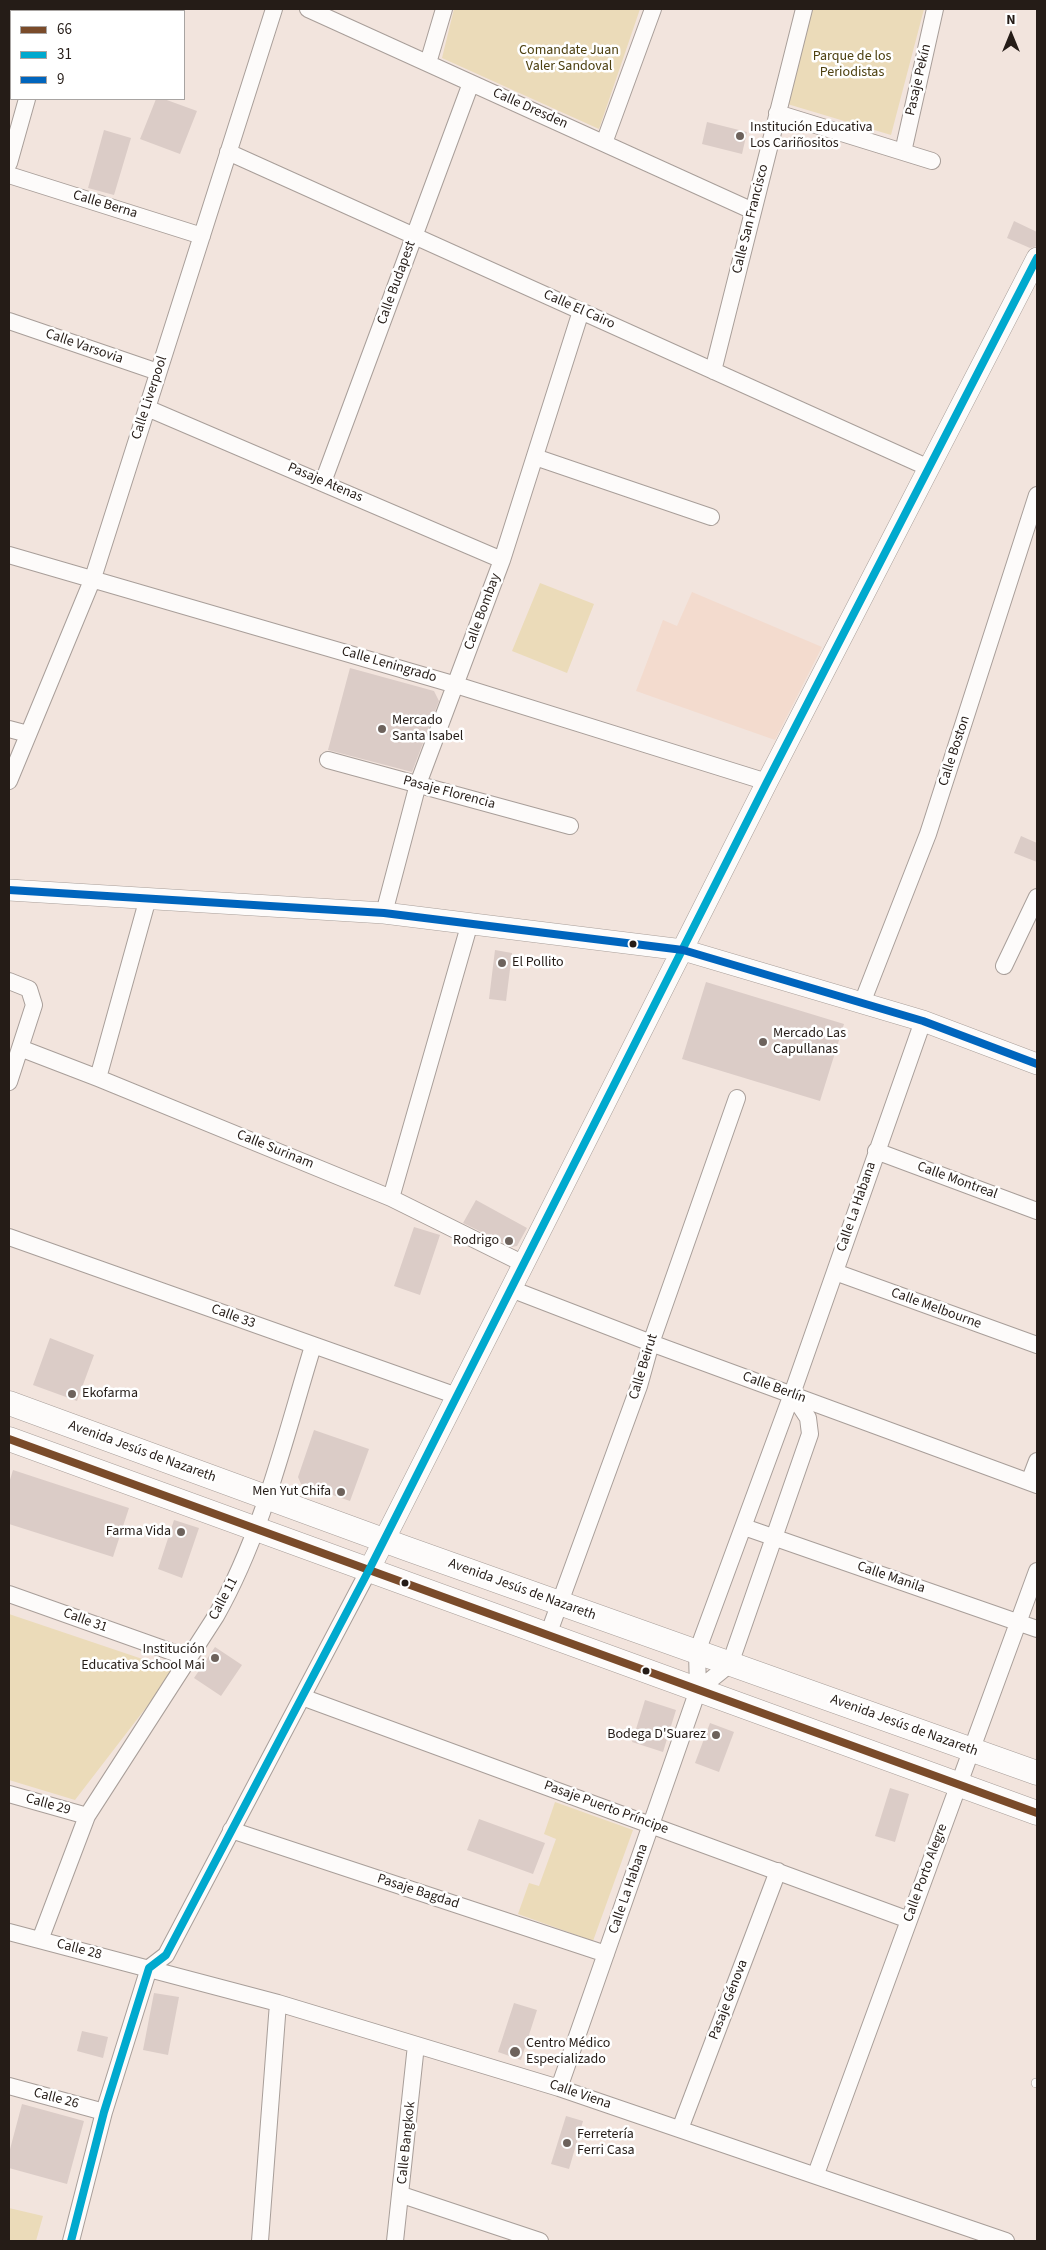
<!DOCTYPE html>
<html>
<head>
<meta charset="utf-8">
<style>
  body { margin:0 }
  #map { position:relative; width:1046px; height:2250px; overflow:hidden; background:#f2e4dd; font-family:"Source Sans 3",sans-serif }
  canvas { display:block }
  .frame { position:absolute; inset:0; border:10px solid #251c17; pointer-events:none }
  .legend { position:absolute; left:10px; top:10px; width:175px; height:90px; box-sizing:border-box; background:#fff; border:1px solid #a8a4a2; margin:0; padding:6px 9px; list-style:none; font-size:15px; color:#251c17 }
  .legend li { display:flex; align-items:center; gap:10px; height:25px }
  .legend b { width:25px; border:1px solid #a8a4a2 }
  .north { position:absolute; left:986px; top:10px; width:50px; height:50px; -webkit-text-stroke:4px #fff; paint-order:stroke; rotate:0deg; font-size:14px; font-weight:700; line-height:20px; text-align:center; color:#251c17 }
  .north::after { content:''; display:block; margin:auto; width:18px; height:22px; background:#251c17; clip-path:polygon(50% 0,100% 100%,50% 72%,0 100%) }
</style>
</head>
<body>
<div id="map">
<canvas width="1046" height="2250"></canvas>
<div class="frame"></div>
<ul class="legend">
<li><b style="height:6px;background:#7a4b2a"></b>66</li>
<li><b style="height:6px;background:#00a9ce"></b>31</li>
<li><b style="height:6px;background:#0065bd"></b>9</li>
</ul>
<div class="north">N</div>
</div>
<script>
const context = document.querySelector('canvas').getContext('2d');
context.lineJoin = 'round';
function fill(path, color) { context.fillStyle = color; context.fill(path, 'evenodd'); }
function stroke(path, color, width, dash) { context.strokeStyle = color; context.lineWidth = width; context.lineCap = dash ? 'butt' : 'round'; context.setLineDash(dash || []); context.stroke(path); }
function label(font, color, halo, rows, align = 'center') {
  context.font = font + ' "Source Sans 3",sans-serif'; context.lineWidth = 5; context.setLineDash([]); context.textBaseline = 'middle'; context.strokeStyle = halo; context.fillStyle = color; for (const [text, x, y, turn = 0] of rows) {
    context.save(); context.translate(x, y); context.rotate((+turn || 0) * Math.PI / 180); context.textAlign = isNaN(turn) ? turn : align; if (halo) context.strokeText(text, 0, 0); context.fillText(text, 0, 0); context.restore();
  }
}
fill(new Path2D(`
  M 692,592 L 822,647 L 775,740 L 636,691 L 663,620 L 677,626 Z`), '#f3dbce');
fill(new Path2D(`
  M 454,9 L 640,9 L 599,129 L 442,58 Z
  M 809,9 L 924,9 L 891,135 L 784,103 Z
  M 540,583 L 594,604 L 567,673 L 512,651 Z
  M 9,1614 L 175,1670 L 75,1800 L 9,1780 Z
  M 555,1802 L 633,1830 L 593,1941 L 518,1914 L 529,1883 L 539,1886 L 556,1839 L 544,1834 Z
  M 9,2208 L 43,2216 L 36,2241 L 9,2241 Z`), '#ebdbb9');
fill(new Path2D(`
  M 156,99 L 164,99 L 197,111 L 180,154 L 140,139 Z
  M 707,122 L 747,132 L 742,154 L 702,144 Z
  M 104,130 L 131,138 L 114,195 L 88,188 Z
  M 1014,221 L 1037,232 L 1037,246 L 1030,248 L 1007,238 Z
  M 350,668 L 434,691 L 439,701 L 412,772 L 328,750 Z
  M 1021,836 L 1037,843 L 1037,862 L 1014,853 Z
  M 495,950 L 512,953 L 506,1001 L 489,999 Z
  M 706,982 L 844,1024 L 820,1101 L 682,1059 Z
  M 476,1200 L 527,1228 L 517,1246 L 512,1247 L 463,1223 Z
  M 414,1227 L 440,1235 L 420,1295 L 394,1286 Z
  M 50,1338 L 94,1355 L 77,1401 L 33,1385 Z
  M 314,1430 L 369,1449 L 350,1501 L 301,1484 L 298,1477 Z
  M 13,1470 L 129,1508 L 113,1557 L 9,1524 L 9,1483 Z
  M 174,1520 L 199,1528 L 182,1578 L 158,1569 Z
  M 215,1647 L 242,1665 L 221,1696 L 194,1678 Z
  M 645,1700 L 676,1710 L 663,1752 L 632,1742 Z
  M 710,1723 L 734,1732 L 719,1772 L 695,1763 Z
  M 890,1788 L 909,1794 L 895,1842 L 875,1836 Z
  M 479,1819 L 545,1843 L 533,1874 L 467,1850 Z
  M 154,1993 L 179,1997 L 168,2055 L 143,2050 Z
  M 514,2003 L 537,2010 L 521,2060 L 498,2052 Z
  M 82,2031 L 108,2037 L 103,2058 L 77,2051 Z
  M 22,2104 L 84,2121 L 67,2184 L 9,2168 L 9,2153 Z
  M 566,2116 L 583,2121 L 569,2169 L 551,2164 Z`), '#dbccc7');
const service = new Path2D(`
  M 1036,2083 L 1037,2083`);
const minor = new Path2D(`
  M 308,9 L 753,211
  M 53,11 L 54,9
  M 9,36 L 11,37
  M 428,63 L 444,9
  M 777,113 L 932,161
  M 604,143 L 653,9
  M 228,152 L 929,468
  M 903,152 L 935,9
  M 9,163 L 27,99
  M 9,175 L 202,236
  M 9,321 L 158,372
  M 713,371 L 804,9
  M 147,408 L 502,560
  M 535,457 L 711,517
  M 323,482 L 471,83
  M 9,555 L 456,685 L 767,782
  M 9,729 L 28,734
  M 328,760 L 570,826
  M 9,781 L 93,578 L 274,9
  M 384,913 L 418,784 L 502,560 L 581,311
  M 1004,966 L 1037,897
  M 9,981 L 29,989 L 34,1005 L 9,1082
  M 862,1003 L 928,834 L 1037,495
  M 20,1048 L 98,1078 L 391,1198 L 524,1264
  M 98,1078 L 148,898
  M 876,1151 L 1037,1211
  M 391,1198 L 469,926
  M 9,1237 L 457,1396
  M 835,1272 L 1037,1345
  M 511,1289 L 651,1343 L 1037,1485
  M 1029,1482 L 1037,1461
  M 744,1527 L 1037,1629
  M 9,1594 L 189,1658
  M 548,1635 L 639,1386 L 651,1343 L 737,1098
  M 698,1690 L 730,1664 L 810,1434 L 808,1418 L 792,1394
  M 302,1697 L 909,1920
  M 9,1794 L 87,1816
  M 231,1830 L 606,1954
  M 9,1932 L 278,2003 L 559,2088 L 1006,2241
  M 40,1940 L 87,1816 L 216,1616 C 263,1533 285,1437 313,1346
  M 9,2086 L 104,2112
  M 559,2088 L 698,1690 L 697,1652 L 792,1394 L 923,1021
  M 680,2129 L 778,1871
  M 816,2174 L 1037,1571
  M 402,2195 L 540,2241
  M 71,2241 L 104,2112 L 149,1968 L 166,1955 L 369,1570
  M 260,2241 L 278,2003
  M 395,2241 L 416,2045`);
const tertiary = new Path2D(`
  M 9,890 L 384,913 L 683,950 L 923,1021 L 1037,1064
  M 369,1570 L 767,782 L 1037,258`);
const secondary = new Path2D(`
  M 9,1403 L 405,1548 L 1037,1773
  M 9,1439 L 1037,1813`);
stroke(service, '#a89e99', 10);
stroke(minor, '#a89e99', 18);
stroke(tertiary, '#a89e99', 22);
stroke(secondary, '#a89e99', 25);
stroke(service, '#fdfbfa', 9);
stroke(minor, '#fdfbfa', 16);
stroke(tertiary, '#fdfbfa', 21);
stroke(secondary, '#fdfbfa', 24);
stroke(new Path2D(`
  M 9,1439 L 1037,1813`), '#7a4b2a', 8);
stroke(new Path2D(`
  M 71,2241 L 104,2112 L 149,1968 L 166,1955 L 369,1570 L 767,782 L 1037,258`), '#00a9ce', 8);
stroke(new Path2D(`
  M 9,890 L 384,913 L 683,950 L 923,1021 L 1037,1064`), '#0065bd', 8);
for (const [x, y, r, color] of [
  [740,136,5,"#6d625c"],
  [382,729,5,"#6d625c"],
  [633,944,4.5,"#251c17"],
  [502,963,5,"#6d625c"],
  [763,1042,5,"#6d625c"],
  [509,1241,5,"#6d625c"],
  [72,1394,5,"#6d625c"],
  [341,1492,5,"#6d625c"],
  [181,1532,5,"#6d625c"],
  [405,1583,4.5,"#251c17"],
  [215,1658,5,"#6d625c"],
  [646,1671,4.5,"#251c17"],
  [716,1735,5,"#6d625c"],
  [515,2052,6,"#6d625c"],
  [567,2143,5,"#6d625c"]
]) { const dot = new Path2D(); dot.arc(x, y, r, 0, 2 * Math.PI); context.fillStyle = color; context.fill(dot); stroke(dot, '#fff', 2); }
label('14px', '#4d4010', '#fff', [
  ["Comandate Juan",569,51],
  ["Valer Sandoval",569,67],
  ["Parque de los",852,57],
  ["Periodistas",852,73]
]);
label('14px', '#251c17', '#fff', [
  ["Pasaje Pekín",919,80,-77],
  ["Calle Dresden",530,109,24],
  ["Calle Berna",105,205,17],
  ["Calle San Francisco",751,219,-76],
  ["Calle Budapest",397,283,-70],
  ["Calle El Cairo",579,310,24],
  ["Calle Varsovia",84,347,19],
  ["Calle Liverpool",150,398,-72],
  ["Pasaje Atenas",325,483,23],
  ["Calle Bombay",483,612,-70],
  ["Calle Leningrado",389,665,16],
  ["Calle Boston",955,751,-72],
  ["Pasaje Florencia",449,793,15],
  ["Calle Surinam",275,1150,22],
  ["Calle Montreal",957,1181,20],
  ["Calle La Habana",857,1207,-71],
  ["Calle Melbourne",936,1309,20],
  ["Calle 33",233,1317,20],
  ["Calle Beirut",644,1367,-73],
  ["Calle Berlín",774,1388,20],
  ["Avenida Jesús de Nazareth",142,1452,20],
  ["Calle Manila",891,1578,19],
  ["Avenida Jesús de Nazareth",522,1590,20],
  ["Calle 11",224,1599,-62],
  ["Calle 31",85,1621,20],
  ["Avenida Jesús de Nazareth",904,1726,20],
  ["Calle 29",48,1805,16],
  ["Pasaje Puerto Príncipe",606,1808,20],
  ["Calle Porto Alegre",926,1873,-70],
  ["Calle La Habana",629,1889,-71],
  ["Pasaje Bagdad",418,1892,18],
  ["Calle 28",79,1950,15],
  ["Pasaje Génova",729,2000,-69],
  ["Calle Viena",580,2095,19],
  ["Calle 26",56,2099,15],
  ["Calle Bangkok",407,2143,-84]
]);
label('14px', '#251c17', '#fff', [
  ["Institución Educativa",750,128],
  ["Los Cariñositos",750,144],
  ["Mercado",392,721],
  ["Santa Isabel",392,737],
  ["El Pollito",512,963],
  ["Mercado Las",773,1034],
  ["Capullanas",773,1050],
  ["Rodrigo",499,1241,"right"],
  ["Ekofarma",82,1394],
  ["Men Yut Chifa",331,1492,"right"],
  ["Farma Vida",171,1532,"right"],
  ["Institución",205,1650,"right"],
  ["Educativa School Mai",205,1666,"right"],
  ["Bodega D'Suarez",706,1735,"right"],
  ["Centro Médico",526,2044],
  ["Especializado",526,2060],
  ["Ferretería",577,2135],
  ["Ferri Casa",577,2151]
], 'left');
</script>
</body>
</html>
